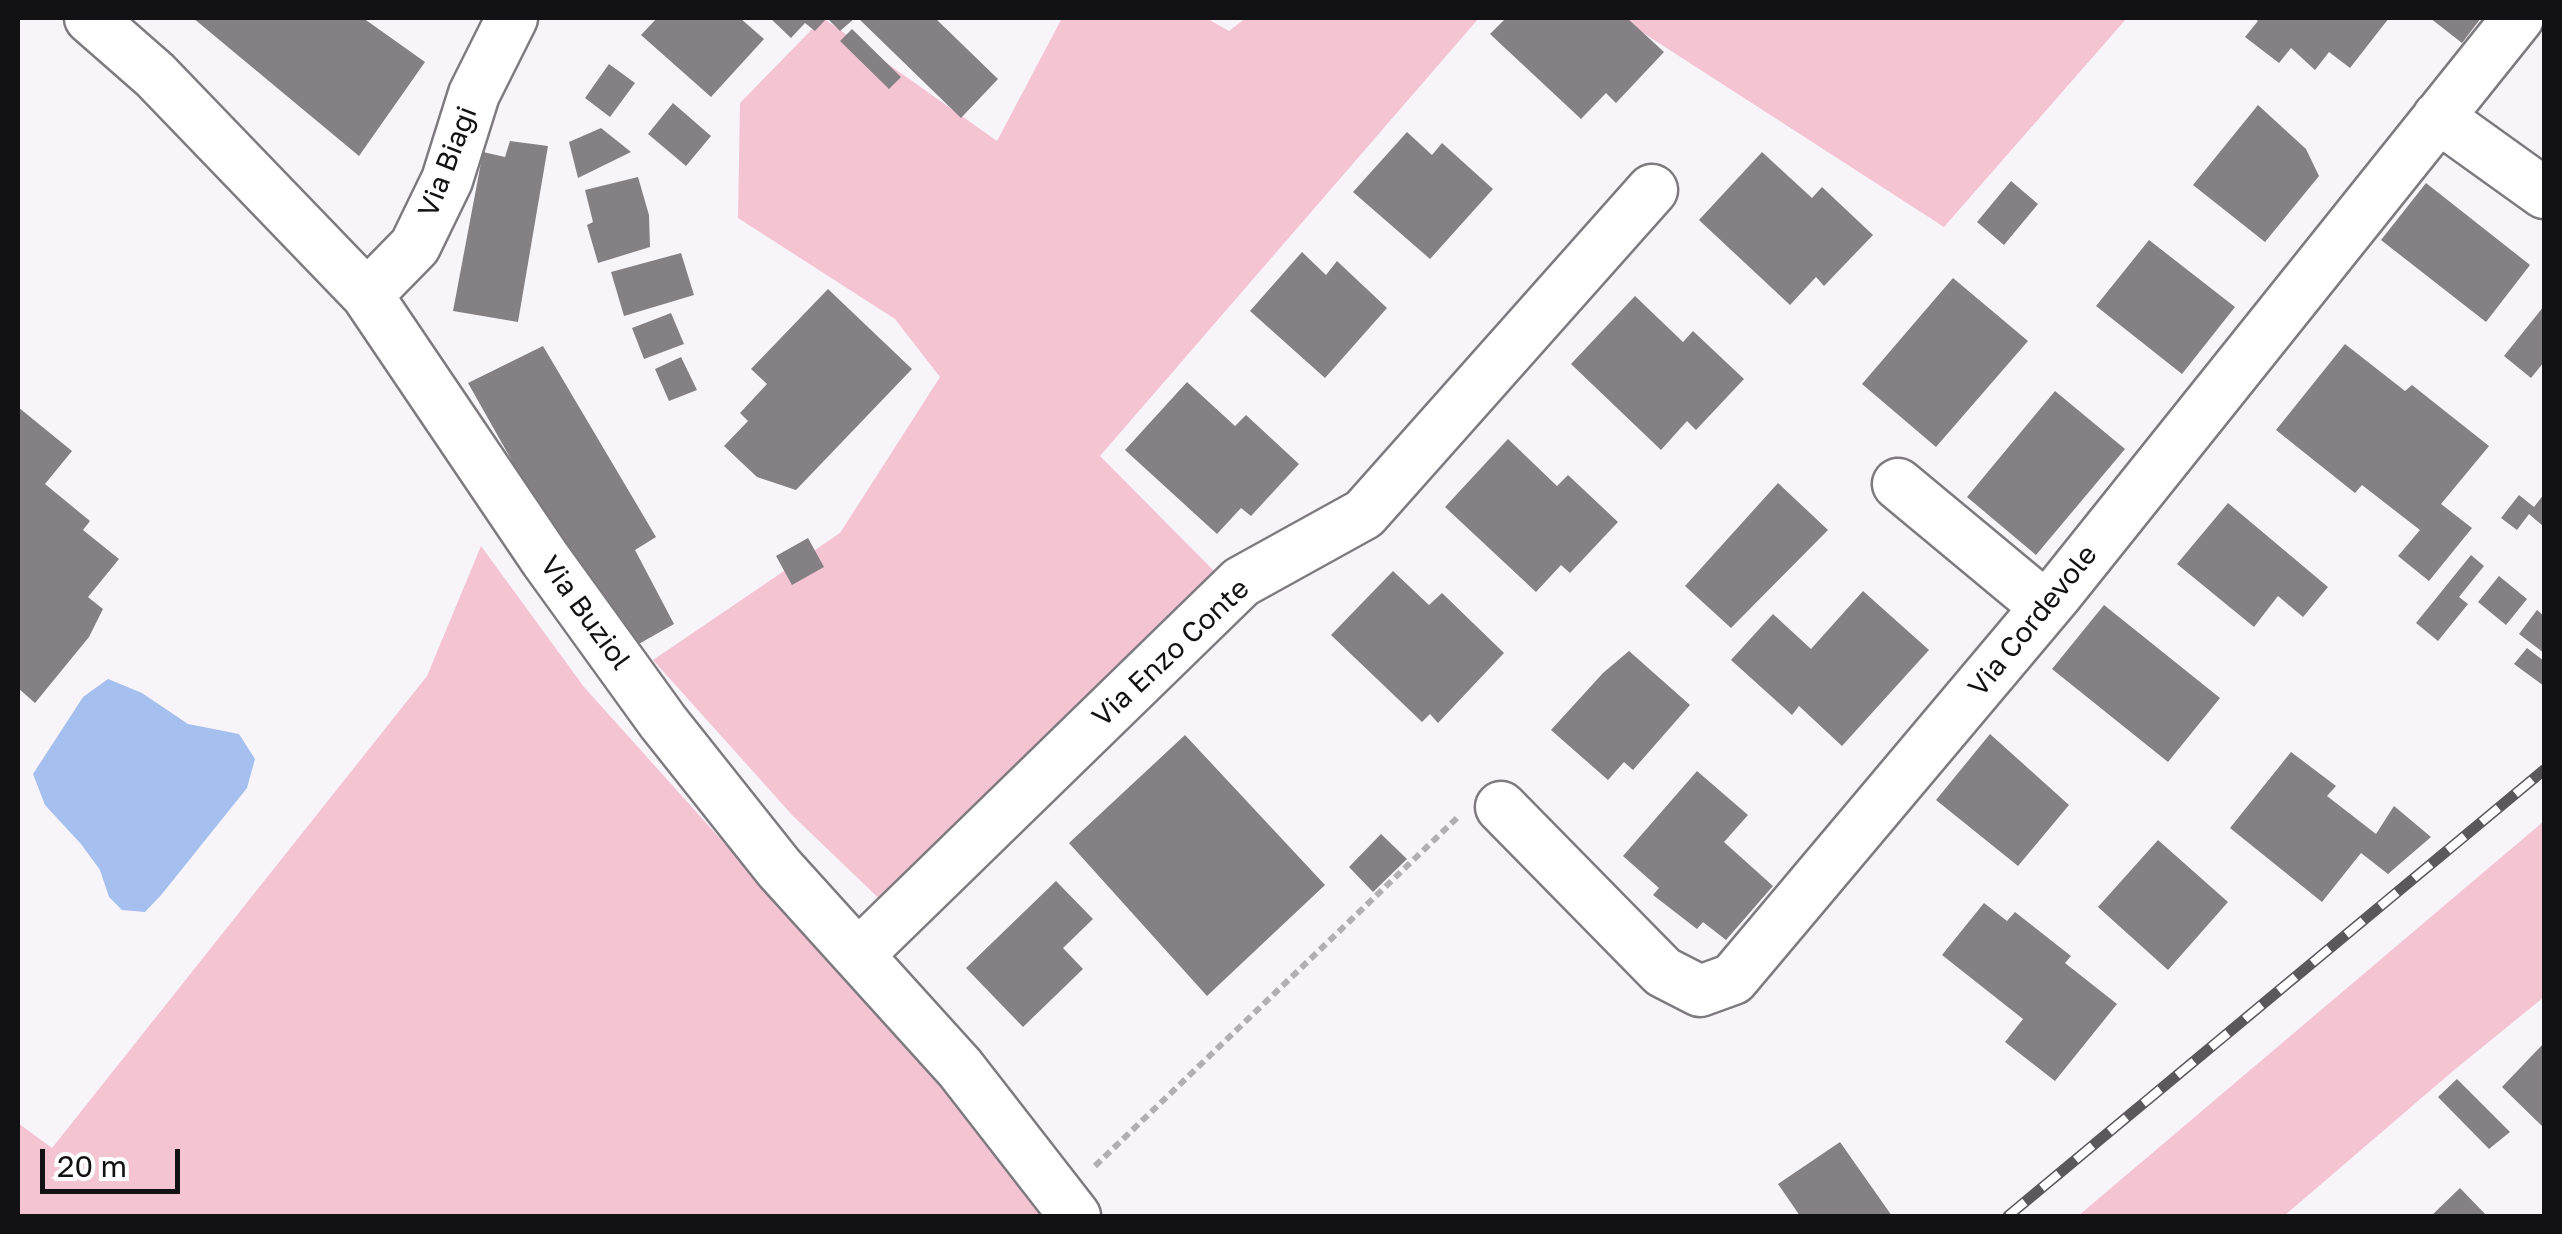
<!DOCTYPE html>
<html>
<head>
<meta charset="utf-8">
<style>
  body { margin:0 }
  #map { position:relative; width:2562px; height:1234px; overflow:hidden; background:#f7f4fa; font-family:"Golos Text",sans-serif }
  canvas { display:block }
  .frame { position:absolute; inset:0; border:20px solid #121113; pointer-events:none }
  .scale { position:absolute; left:40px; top:1149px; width:140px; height:45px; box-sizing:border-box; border:5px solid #121113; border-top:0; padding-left:12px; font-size:30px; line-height:35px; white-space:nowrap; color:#121113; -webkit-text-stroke:8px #fff; paint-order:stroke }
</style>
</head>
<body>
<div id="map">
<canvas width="2562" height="1234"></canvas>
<div class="frame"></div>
<div class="scale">20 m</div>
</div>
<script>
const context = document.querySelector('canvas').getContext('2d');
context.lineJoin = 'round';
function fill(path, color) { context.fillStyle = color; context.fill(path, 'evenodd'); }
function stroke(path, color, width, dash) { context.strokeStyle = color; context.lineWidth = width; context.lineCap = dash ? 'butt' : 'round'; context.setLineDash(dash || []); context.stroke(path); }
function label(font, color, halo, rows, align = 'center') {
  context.font = font + ' "Golos Text",sans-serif'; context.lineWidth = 8; context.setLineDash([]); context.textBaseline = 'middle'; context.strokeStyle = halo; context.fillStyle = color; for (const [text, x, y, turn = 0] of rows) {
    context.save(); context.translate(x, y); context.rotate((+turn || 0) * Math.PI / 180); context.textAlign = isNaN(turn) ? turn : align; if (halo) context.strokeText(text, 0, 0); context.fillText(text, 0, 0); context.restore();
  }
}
fill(new Path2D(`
  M 823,18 L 997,141 L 1062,18 L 1206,18 L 1229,31 L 1246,18 L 1479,18 L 1100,456 L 1218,575 L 890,909 L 793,816 L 653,660 L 840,533 L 940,377 L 895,319 L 738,218 L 740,103 Z
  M 1620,18 L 2127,18 L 1944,227 Z
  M 481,546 L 584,687 L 743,864 L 839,957 L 1053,1216 L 18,1216 L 18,1123 L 52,1148 L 427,676 Z
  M 2544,821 L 2544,997 L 2453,1071 L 2284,1216 L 2078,1216 Z`), '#f5c4d3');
fill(new Path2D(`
  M 108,679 L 142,693 L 188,724 L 239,734 L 255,759 L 247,788 L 162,894 L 145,912 L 122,910 L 109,897 L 100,870 L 81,844 L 45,805 L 33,774 L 83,697 Z`), '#a5bfef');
fill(new Path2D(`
  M 193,18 L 363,18 L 425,62 L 359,156 Z
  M 657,18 L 740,18 L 764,39 L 711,97 L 641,35 Z
  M 770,18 L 855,18 L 840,31 L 827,18 L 815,31 L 805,23 L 791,38 Z
  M 858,18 L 935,18 L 998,79 L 961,118 Z
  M 1506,18 L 1627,18 L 1664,52 L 1616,103 L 1606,93 L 1581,119 L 1490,34 Z
  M 2254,18 L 2389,18 L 2350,68 L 2329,52 L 2315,70 L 2291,48 L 2279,63 L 2245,37 L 2258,21 Z
  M 2430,18 L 2481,18 L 2462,43 Z
  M 852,29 L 901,77 L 889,89 L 840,41 Z
  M 609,64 L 635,83 L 610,117 L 585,98 Z
  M 673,103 L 711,136 L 686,166 L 648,134 Z
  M 2258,105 L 2306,149 L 2319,176 L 2265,242 L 2193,185 Z
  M 601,128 L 631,152 L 578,178 L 569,142 Z
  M 1407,132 L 1432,155 L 1442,143 L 1493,189 L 1430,259 L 1353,192 Z
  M 510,141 L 548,146 L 518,322 L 453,311 L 483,152 L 505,157 Z
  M 1762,152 L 1812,198 L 1822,187 L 1873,235 L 1824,286 L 1816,277 L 1790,305 L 1699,220 Z
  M 638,177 L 649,215 L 650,247 L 598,263 L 587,225 L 593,222 L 585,190 Z
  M 2011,181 L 2038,204 L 2004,245 L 1977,222 Z
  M 2426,183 L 2530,265 L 2486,322 L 2381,240 Z
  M 2149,240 L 2235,307 L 2182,374 L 2096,306 Z
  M 1302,252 L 1326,275 L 1337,261 L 1387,308 L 1325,378 L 1250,311 Z
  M 681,253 L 694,295 L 624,316 L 611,272 Z
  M 1953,278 L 2028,341 L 1936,447 L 1862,384 Z
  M 828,289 L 912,369 L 796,490 L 757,477 L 724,446 L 748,421 L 740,413 L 767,384 L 751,369 Z
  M 1635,296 L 1683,342 L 1693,331 L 1744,379 L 1696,430 L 1687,421 L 1661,450 L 1571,364 Z
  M 2544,306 L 2544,362 L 2531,378 L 2504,356 Z
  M 671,313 L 684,344 L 644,359 L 632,328 Z
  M 2345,344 L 2405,391 L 2412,385 L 2489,446 L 2441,504 L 2472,528 L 2429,581 L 2398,556 L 2420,530 L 2362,485 L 2355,493 L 2276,430 Z
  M 543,346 L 656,537 L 635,550 L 674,624 L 621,654 L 468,383 Z
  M 681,357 L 697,390 L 669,401 L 655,369 Z
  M 1187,382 L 1235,426 L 1246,415 L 1299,464 L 1251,516 L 1241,508 L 1217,534 L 1125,450 Z
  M 2055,391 L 2125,449 L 2036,555 L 1967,497 Z
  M 18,407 L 72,451 L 45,484 L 90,521 L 83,530 L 119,559 L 88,597 L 103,609 L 89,637 L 35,703 L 18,688 Z
  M 1508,439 L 1557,486 L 1568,475 L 1618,522 L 1570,573 L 1561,565 L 1536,592 L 1445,507 Z
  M 1778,483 L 1828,530 L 1731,628 L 1685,586 Z
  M 2544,494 L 2544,527 L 2529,514 L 2517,530 L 2501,518 L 2519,495 L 2534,507 Z
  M 2228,503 L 2328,587 L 2303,617 L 2278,596 L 2254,627 L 2177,564 Z
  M 808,538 L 824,567 L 792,585 L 776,556 Z
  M 2471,555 L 2484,566 L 2459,597 L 2468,604 L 2438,641 L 2416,623 Z
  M 1393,571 L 1429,605 L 1442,593 L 1504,653 L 1438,723 L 1430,714 L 1422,722 L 1331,635 Z
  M 2499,576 L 2527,599 L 2506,625 L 2478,602 Z
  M 1863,591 L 1929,650 L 1842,746 L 1799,706 L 1792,715 L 1731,660 L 1773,614 L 1811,649 Z
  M 2104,605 L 2220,698 L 2168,762 L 2052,669 Z
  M 2537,610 L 2544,616 L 2544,653 L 2519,634 Z
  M 2527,648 L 2544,661 L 2544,686 L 2514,664 Z
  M 1629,651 L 1690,705 L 1633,770 L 1624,762 L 1608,780 L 1551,730 L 1603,673 Z
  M 1990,734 L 2069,805 L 2018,866 L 1936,800 Z
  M 1185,735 L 1325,885 L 1207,996 L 1069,843 Z
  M 2291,752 L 2336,786 L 2327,796 L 2376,834 L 2394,806 L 2431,837 L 2388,874 L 2361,853 L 2322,902 L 2230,828 Z
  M 1697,771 L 1748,815 L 1724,842 L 1773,886 L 1726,940 L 1703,922 L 1697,929 L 1653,895 L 1659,888 L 1623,856 Z
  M 1381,834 L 1407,859 L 1373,892 L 1349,867 Z
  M 2158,840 L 2228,902 L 2168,970 L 2098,907 Z
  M 1056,881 L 1093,919 L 1063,948 L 1083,969 L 1023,1027 L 966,968 Z
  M 1984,903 L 2007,921 L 2015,912 L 2071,956 L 2065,963 L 2117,1004 L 2055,1081 L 2005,1042 L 2023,1019 L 1942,955 Z
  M 2544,1043 L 2544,1128 L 2502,1087 Z
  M 2457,1079 L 2510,1132 L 2489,1149 L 2438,1097 Z
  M 1840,1142 L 1892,1216 L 1800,1216 L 1778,1184 Z
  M 2460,1188 L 2487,1216 L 2431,1216 Z`), '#858084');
const minor = new Path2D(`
  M 90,18 L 155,75 L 367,295 L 546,560 L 663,722 L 779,868 L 960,1068 L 1075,1216
  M 2438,117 L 2544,193
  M 367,295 L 415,246 L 447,180 L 474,94 L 512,18
  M 1898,484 L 2046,607
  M 1501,807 L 1663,972 L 1700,991 L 1733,979 L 2057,594 L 2518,18
  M 859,954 L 1241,582 L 1364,514 L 1652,190`);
stroke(minor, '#7e7b80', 55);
stroke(new Path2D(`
  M 1095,1166 L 1457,818`), '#b1afb3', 6, [8, 5]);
stroke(minor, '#fff', 50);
const rail = new Path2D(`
  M 2008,1216 L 2544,770`);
stroke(rail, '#5a585b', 11);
stroke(rail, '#fff', 8, [22]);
label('28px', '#121113', '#fff', [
  ["Via Biagi",448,162,-69],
  ["Via Buziol",585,613,54],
  ["Via Cordevole",2033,621,-51],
  ["Via Enzo Conte",1171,653,-43]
]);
</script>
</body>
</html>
